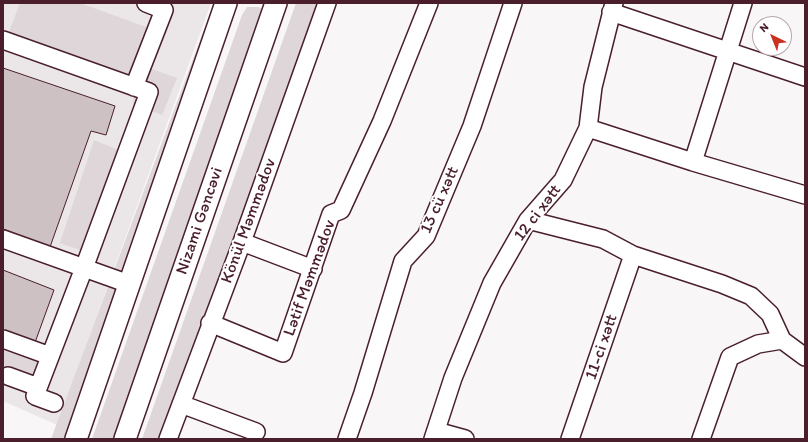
<!DOCTYPE html>
<html>
<head>
<meta charset="utf-8">
<style>
  body { margin:0 }
  #map { position:relative; width:808px; height:442px; overflow:hidden; background:#f8f6f7; font-family:Itim,sans-serif }
  canvas { display:block }
  .frame { position:absolute; inset:0; border:4px solid #4a1f2b; pointer-events:none }
  .north { position:absolute; left:752px; top:16px; width:40px; height:40px; box-sizing:border-box; background:#fff; border:1px solid #b7a5aa; border-radius:50%; rotate:317deg; font-size:11px; font-weight:700; line-height:16px; text-align:center; color:#4a1f2b }
  .north::after { content:''; display:block; margin:auto; width:14px; height:18px; background:#c8321e; clip-path:polygon(50% 0,100% 100%,50% 72%,0 100%) }
</style>
</head>
<body>
<div id="map">
<canvas width="808" height="442"></canvas>
<div class="frame"></div>
<div class="north">N</div>
</div>
<script>
const context = document.querySelector('canvas').getContext('2d');
context.lineJoin = 'round';
function fill(path, color) { context.fillStyle = color; context.fill(path, 'evenodd'); }
function stroke(path, color, width, dash) { context.strokeStyle = color; context.lineWidth = width; context.lineCap = dash ? 'butt' : 'round'; context.setLineDash(dash || []); context.stroke(path); }
function label(font, color, halo, rows, align = 'center') {
  context.font = font + ' Itim,sans-serif'; context.lineWidth = 4; context.setLineDash([]); context.textBaseline = 'middle'; context.strokeStyle = halo; context.fillStyle = color; for (const [text, x, y, turn = 0] of rows) {
    context.save(); context.translate(x, y); context.rotate((+turn || 0) * Math.PI / 180); context.textAlign = isNaN(turn) ? turn : align; if (halo) context.strokeText(text, 0, 0); context.fillText(text, 0, 0); context.restore();
  }
}
fill(new Path2D(`
  M 3,3 L 211,3 L 57,425 L 3,401 Z`), '#ebe6e8');
fill(new Path2D(`
  M 20,3 L 80,3 L 157,31 L 146,67 L 177,78 L 162,115 L 133,104 L 134,85 L 9,32 Z
  M 214,3 L 221,3 L 69,439 L 51,439 Z
  M 296,3 L 322,3 L 163,439 L 142,439 Z
  M 247,7 L 259,7 L 265,12 L 118,439 L 92,439 L 242,15 Z
  M 94,140 L 123,152 L 86,252 L 60,243 Z
  M 3,340 L 44,354 L 33,378 L 5,367 L 3,371 Z`), '#ded6d9');
const building = new Path2D(`
  M 3,68 L 115,106 L 106,135 L 91,131 L 50,247 L 3,229 Z
  M 3,270 L 54,290 L 33,348 L 3,337 Z`);
fill(building, '#cdc1c4');
stroke(building, '#4a1f2b', 1);
const minor = new Path2D(`
  M 611,12 L 805,77
  M 3,40 L 149,92 L 84,268 L 35,396 L 54,403
  M 134,87 L 164,10 L 146,3
  M 588,128 L 693,162 L 805,195
  M 693,162 L 743,3
  M 528,220 L 603,239 L 633,255 L 722,284 L 751,296 L 770,314 L 782,340 L 805,357
  M 3,239 L 129,284
  M 242,242 L 313,269
  M 210,323 L 283,353 L 331,214 L 341,210 L 382,121 L 429,3
  M 3,339 L 50,356
  M 8,376 L 38,387
  M 181,404 L 256,432
  M 436,431 L 465,439
  M 168,439 L 242,242 L 327,3
  M 347,439 L 363,393 L 403,261 L 426,236 L 472,126 L 513,3
  M 433,439 L 453,378 L 492,283 L 528,220 L 563,180 L 588,128 L 593,87 L 614,3
  M 570,439 L 633,255
  M 701,439 L 730,357 L 758,344 L 782,340`);
const major = new Path2D(`
  M 76,439 L 226,3
  M 125,439 L 276,3`);
stroke(minor, '#4a1f2b', 20);
stroke(major, '#4a1f2b', 24);
stroke(minor, '#fff', 17);
stroke(major, '#fff', 21);
label('17px', '#4a1f2b', '#fff', [
  ["13 cü xətt",440,200,-66],
  ["12 ci xətt",538,213,-53],
  ["Nizami Gəncəvi",200,221,-71],
  ["Könül Məmmədov",249,221,-70],
  ["Lətif Məmmədov",310,278,-70],
  ["11-ci xətt",602,347,-71]
]);
</script>
</body>
</html>
